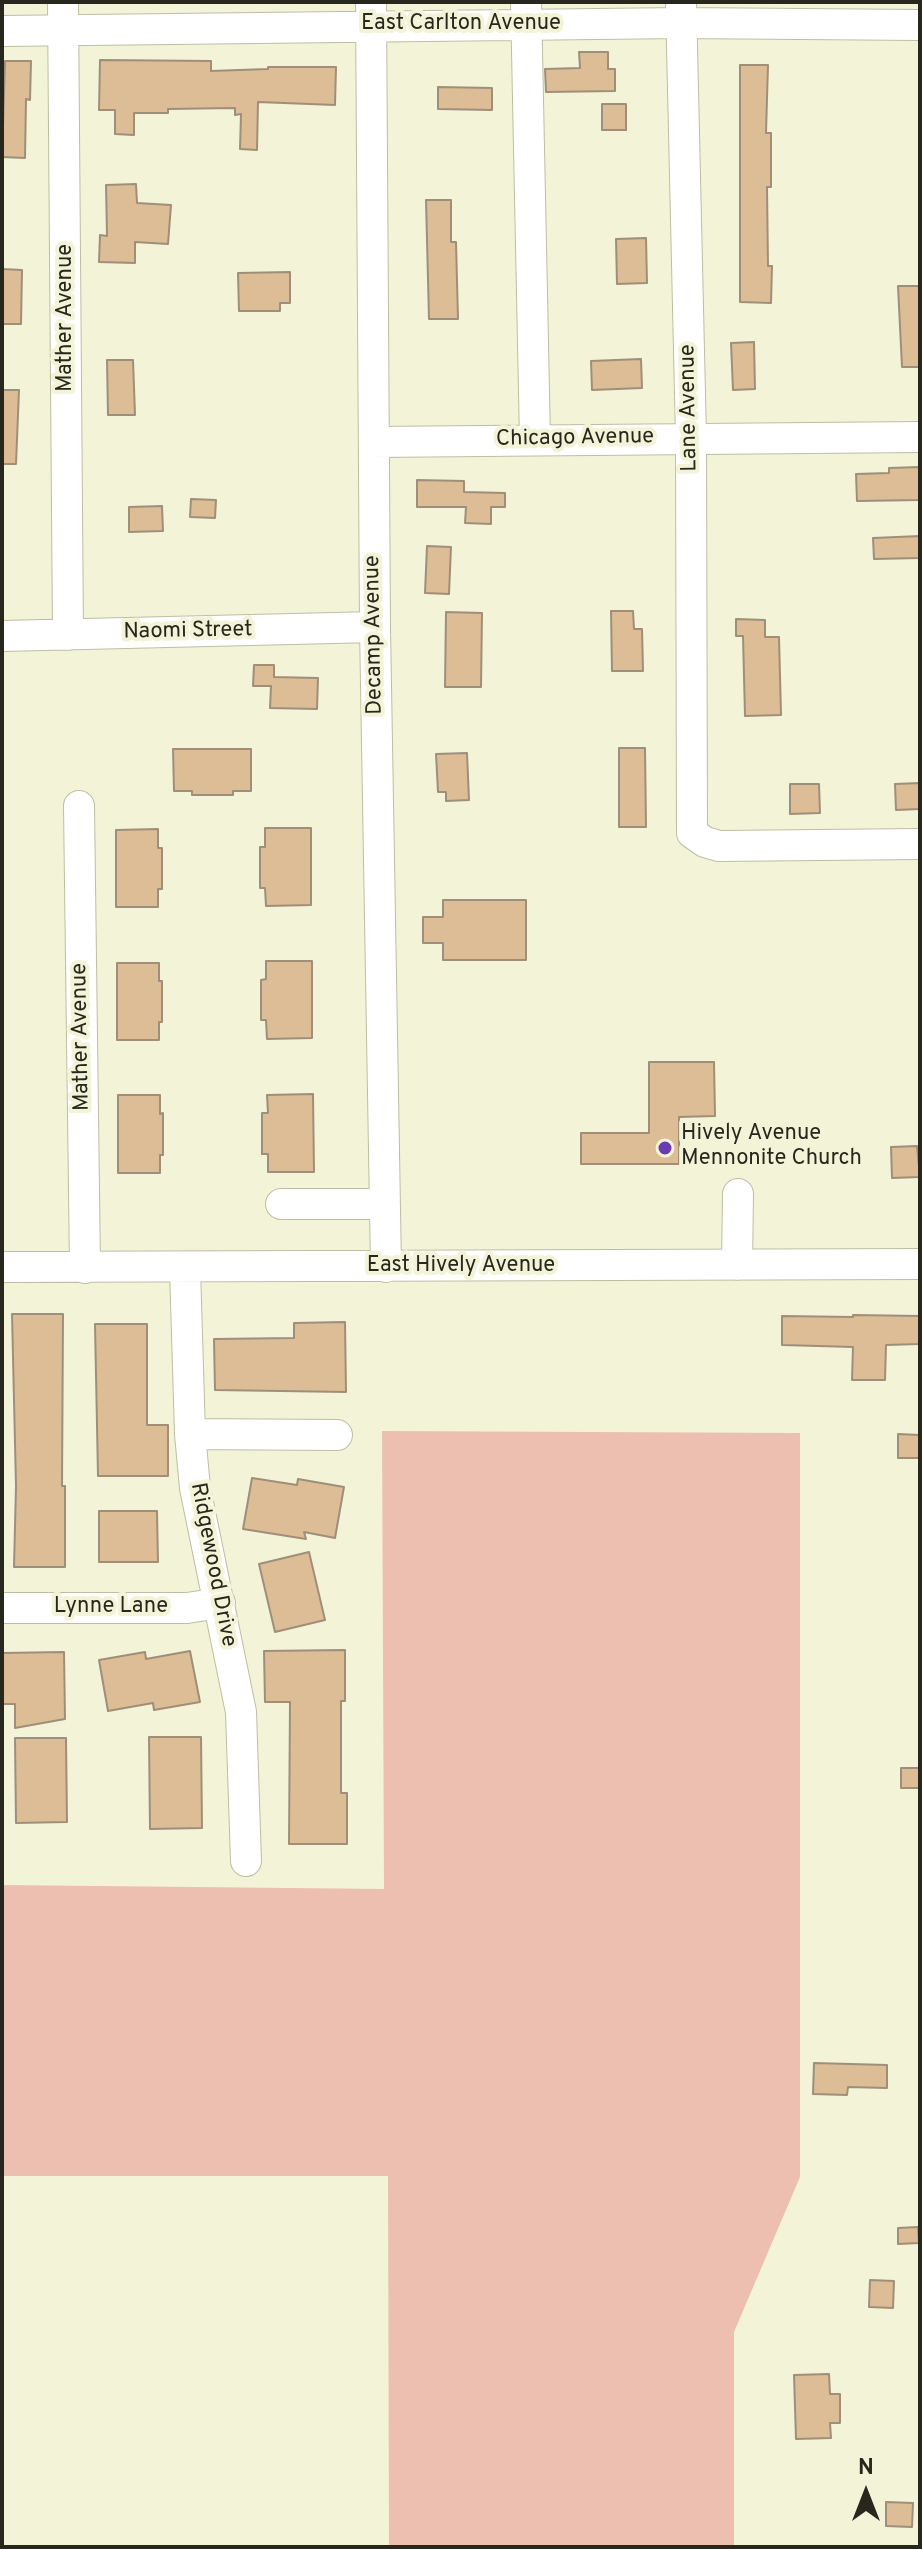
<!DOCTYPE html>
<html>
<head>
<meta charset="utf-8">
<style>
  body { margin:0 }
  #map { position:relative; width:922px; height:2549px; overflow:hidden; background:#f3f3d8; font-family:Overpass,sans-serif }
  canvas { display:block }
  .frame { position:absolute; inset:0; border:4px solid #27271d; pointer-events:none }
  .north { position:absolute; left:826px; top:2453px; width:80px; height:80px; -webkit-text-stroke:6px #f3f3d8; paint-order:stroke; rotate:0deg; font-size:22px; font-weight:700; line-height:32px; text-align:center; color:#27271d }
  .north::after { content:''; display:block; margin:auto; width:28px; height:36px; background:#27271d; clip-path:polygon(50% 0,100% 100%,50% 72%,0 100%) }
</style>
</head>
<body>
<div id="map">
<canvas width="922" height="2549"></canvas>
<div class="frame"></div>
<div class="north">N</div>
</div>
<script>
const context = document.querySelector('canvas').getContext('2d');
context.lineJoin = 'round';
function fill(path, color) { context.fillStyle = color; context.fill(path, 'evenodd'); }
function stroke(path, color, width, dash) { context.strokeStyle = color; context.lineWidth = width; context.lineCap = dash ? 'butt' : 'round'; context.setLineDash(dash || []); context.stroke(path); }
function label(font, color, halo, rows, align = 'center') {
  context.font = font + ' Overpass,sans-serif'; context.lineWidth = 8; context.setLineDash([]); context.textBaseline = 'middle'; context.strokeStyle = halo; context.fillStyle = color; for (const [text, x, y, turn = 0] of rows) {
    context.save(); context.translate(x, y); context.rotate((+turn || 0) * Math.PI / 180); context.textAlign = isNaN(turn) ? turn : align; if (halo) context.strokeText(text, 0, 0); context.fillText(text, 0, 0); context.restore();
  }
}
fill(new Path2D(`
  M 382,1431 L 800,1433 L 800,2177 L 734,2332 L 734,2547 L 389,2547 L 388,2176 L 2,2176 L 2,1885 L 384,1889 Z`), '#ecbfb0');
const building = new Path2D(`
  M 579,52 L 608,52 L 608,69 L 615,69 L 615,91 L 546,92 L 545,69 L 580,68 Z
  M 100,60 L 211,61 L 211,71 L 268,69 L 268,67 L 336,67 L 335,105 L 258,102 L 257,150 L 240,149 L 241,114 L 235,115 L 235,108 L 168,109 L 168,113 L 134,113 L 134,135 L 115,134 L 115,110 L 99,110 Z
  M 5,61 L 31,61 L 30,100 L 26,99 L 25,158 L 2,157 Z
  M 740,65 L 768,65 L 766,133 L 771,133 L 771,187 L 767,187 L 768,266 L 772,266 L 771,303 L 740,302 Z
  M 438,87 L 492,88 L 492,110 L 438,109 Z
  M 602,104 L 626,104 L 626,130 L 602,130 Z
  M 136,184 L 137,203 L 171,205 L 168,244 L 135,242 L 135,263 L 99,262 L 100,235 L 107,236 L 106,185 Z
  M 426,200 L 451,200 L 451,242 L 456,242 L 458,319 L 429,319 Z
  M 646,238 L 647,283 L 617,284 L 616,239 Z
  M 2,269 L 22,270 L 21,324 L 2,324 Z
  M 290,272 L 290,303 L 280,303 L 280,311 L 239,311 L 238,273 Z
  M 898,286 L 920,286 L 920,367 L 902,367 Z
  M 754,342 L 755,389 L 733,390 L 731,343 Z
  M 641,359 L 642,388 L 592,390 L 591,361 Z
  M 107,360 L 133,360 L 135,415 L 108,415 Z
  M 2,390 L 19,390 L 16,464 L 2,464 Z
  M 920,467 L 920,500 L 857,501 L 856,474 L 889,473 L 889,468 Z
  M 417,480 L 464,481 L 464,492 L 505,493 L 505,507 L 491,507 L 491,524 L 465,523 L 466,507 L 417,507 Z
  M 191,499 L 216,500 L 215,518 L 190,517 Z
  M 162,506 L 163,531 L 129,532 L 129,507 Z
  M 920,536 L 920,558 L 874,559 L 873,538 Z
  M 427,546 L 451,547 L 449,594 L 425,593 Z
  M 611,611 L 633,611 L 634,629 L 642,629 L 643,671 L 612,671 Z
  M 446,612 L 482,613 L 481,687 L 445,687 Z
  M 736,619 L 765,620 L 765,637 L 779,637 L 781,715 L 745,716 L 743,636 L 736,636 Z
  M 254,665 L 274,665 L 274,677 L 318,678 L 317,709 L 270,708 L 271,686 L 253,686 Z
  M 619,748 L 645,748 L 646,827 L 619,827 Z
  M 173,749 L 251,749 L 251,791 L 233,791 L 233,795 L 192,795 L 192,791 L 174,791 Z
  M 467,753 L 469,800 L 446,801 L 446,792 L 438,792 L 436,754 Z
  M 920,783 L 920,809 L 896,810 L 895,784 Z
  M 790,784 L 819,784 L 820,813 L 790,814 Z
  M 265,828 L 311,828 L 311,905 L 266,906 L 265,888 L 260,888 L 260,847 L 265,847 Z
  M 158,829 L 158,848 L 162,848 L 162,889 L 158,889 L 158,907 L 116,907 L 116,830 Z
  M 443,900 L 526,900 L 526,960 L 443,960 L 443,943 L 423,943 L 423,917 L 443,917 Z
  M 266,961 L 312,961 L 312,1038 L 267,1039 L 266,1020 L 261,1020 L 261,980 L 266,979 Z
  M 117,963 L 159,963 L 159,981 L 162,981 L 162,1022 L 159,1022 L 159,1040 L 117,1040 Z
  M 649,1062 L 714,1062 L 715,1116 L 679,1117 L 679,1164 L 581,1164 L 581,1133 L 649,1133 Z
  M 313,1094 L 314,1172 L 268,1172 L 268,1154 L 262,1154 L 262,1113 L 268,1113 L 267,1095 Z
  M 118,1095 L 160,1095 L 160,1114 L 163,1113 L 163,1155 L 160,1155 L 160,1173 L 118,1173 Z
  M 917,1146 L 920,1177 L 892,1178 L 891,1147 Z
  M 12,1314 L 63,1314 L 62,1486 L 65,1486 L 65,1567 L 14,1567 L 16,1486 Z
  M 853,1315 L 920,1316 L 920,1344 L 886,1345 L 885,1380 L 852,1380 L 853,1347 L 782,1345 L 782,1316 L 853,1317 Z
  M 345,1322 L 346,1392 L 215,1390 L 214,1339 L 294,1338 L 294,1323 Z
  M 95,1324 L 147,1324 L 147,1425 L 168,1425 L 168,1476 L 98,1476 Z
  M 898,1434 L 920,1435 L 920,1458 L 898,1458 Z
  M 252,1478 L 297,1485 L 298,1479 L 344,1487 L 335,1538 L 304,1532 L 306,1539 L 243,1529 Z
  M 99,1511 L 157,1511 L 158,1562 L 99,1562 Z
  M 309,1552 L 325,1620 L 275,1632 L 259,1564 Z
  M 345,1650 L 345,1701 L 341,1701 L 341,1793 L 347,1793 L 347,1844 L 289,1844 L 290,1702 L 265,1702 L 264,1651 Z
  M 190,1651 L 200,1702 L 154,1710 L 153,1703 L 108,1711 L 99,1660 L 145,1652 L 146,1659 Z
  M 64,1652 L 65,1719 L 15,1728 L 15,1704 L 2,1704 L 2,1653 Z
  M 149,1737 L 201,1737 L 202,1828 L 150,1829 Z
  M 15,1738 L 66,1738 L 67,1822 L 16,1823 Z
  M 901,1768 L 920,1768 L 920,1788 L 901,1788 Z
  M 814,2063 L 887,2065 L 887,2088 L 848,2087 L 847,2095 L 813,2094 Z
  M 918,2227 L 919,2243 L 898,2244 L 898,2228 Z
  M 870,2280 L 894,2281 L 893,2308 L 869,2307 Z
  M 829,2374 L 830,2394 L 840,2394 L 840,2423 L 830,2423 L 831,2438 L 796,2439 L 794,2375 Z
  M 886,2502 L 913,2503 L 912,2527 L 886,2526 Z`);
fill(building, '#ddbd95');
stroke(building, '#9f8f7a', 2);
const minor = new Path2D(`
  M 63,2 L 68,635
  M 371,2 L 375,627 L 386,1267
  M 526,2 L 535,440
  M 681,2 L 691,438 L 692,833 L 705,842 L 719,846 L 920,844
  M 2,31 L 682,23 L 920,25
  M 374,442 L 920,437
  M 2,636 L 375,627
  M 79,806 L 85,1268
  M 281,1204 L 384,1204
  M 737,1265 L 738,1194
  M 2,1267 L 920,1264
  M 185,1268 L 190,1434 L 195,1488 L 241,1712 L 246,1861
  M 190,1434 L 337,1435
  M 2,1608 L 187,1608 L 220,1603`);
stroke(minor, '#bebea4', 32);
stroke(minor, '#fff', 30);
for (const [x, y, r, color] of [
  [665,1148,8,"#6b3bb2"]
]) { const dot = new Path2D(); dot.arc(x, y, r, 0, 2 * Math.PI); context.fillStyle = color; context.fill(dot); stroke(dot, '#f3f3d8', 3); }
label('22px', '#27271d', '#f3f3d8', [
  ["East Carlton Avenue",461,25],
  ["Mather Avenue",67,318,-90],
  ["Lane Avenue",690,408,-91],
  ["Chicago Avenue",575,439,-1],
  ["Naomi Street",188,632,-1],
  ["Decamp Avenue",375,635,-91],
  ["Mather Avenue",82,1037,-91],
  ["East Hively Avenue",461,1267],
  ["Ridgewood Drive",212,1565,79],
  ["Lynne Lane",111,1608]
]);
label('22px', '#27271d', '#f3f3d8', [
  ["Hively Avenue",681,1135],
  ["Mennonite Church",681,1160]
], 'left');
</script>
</body>
</html>
